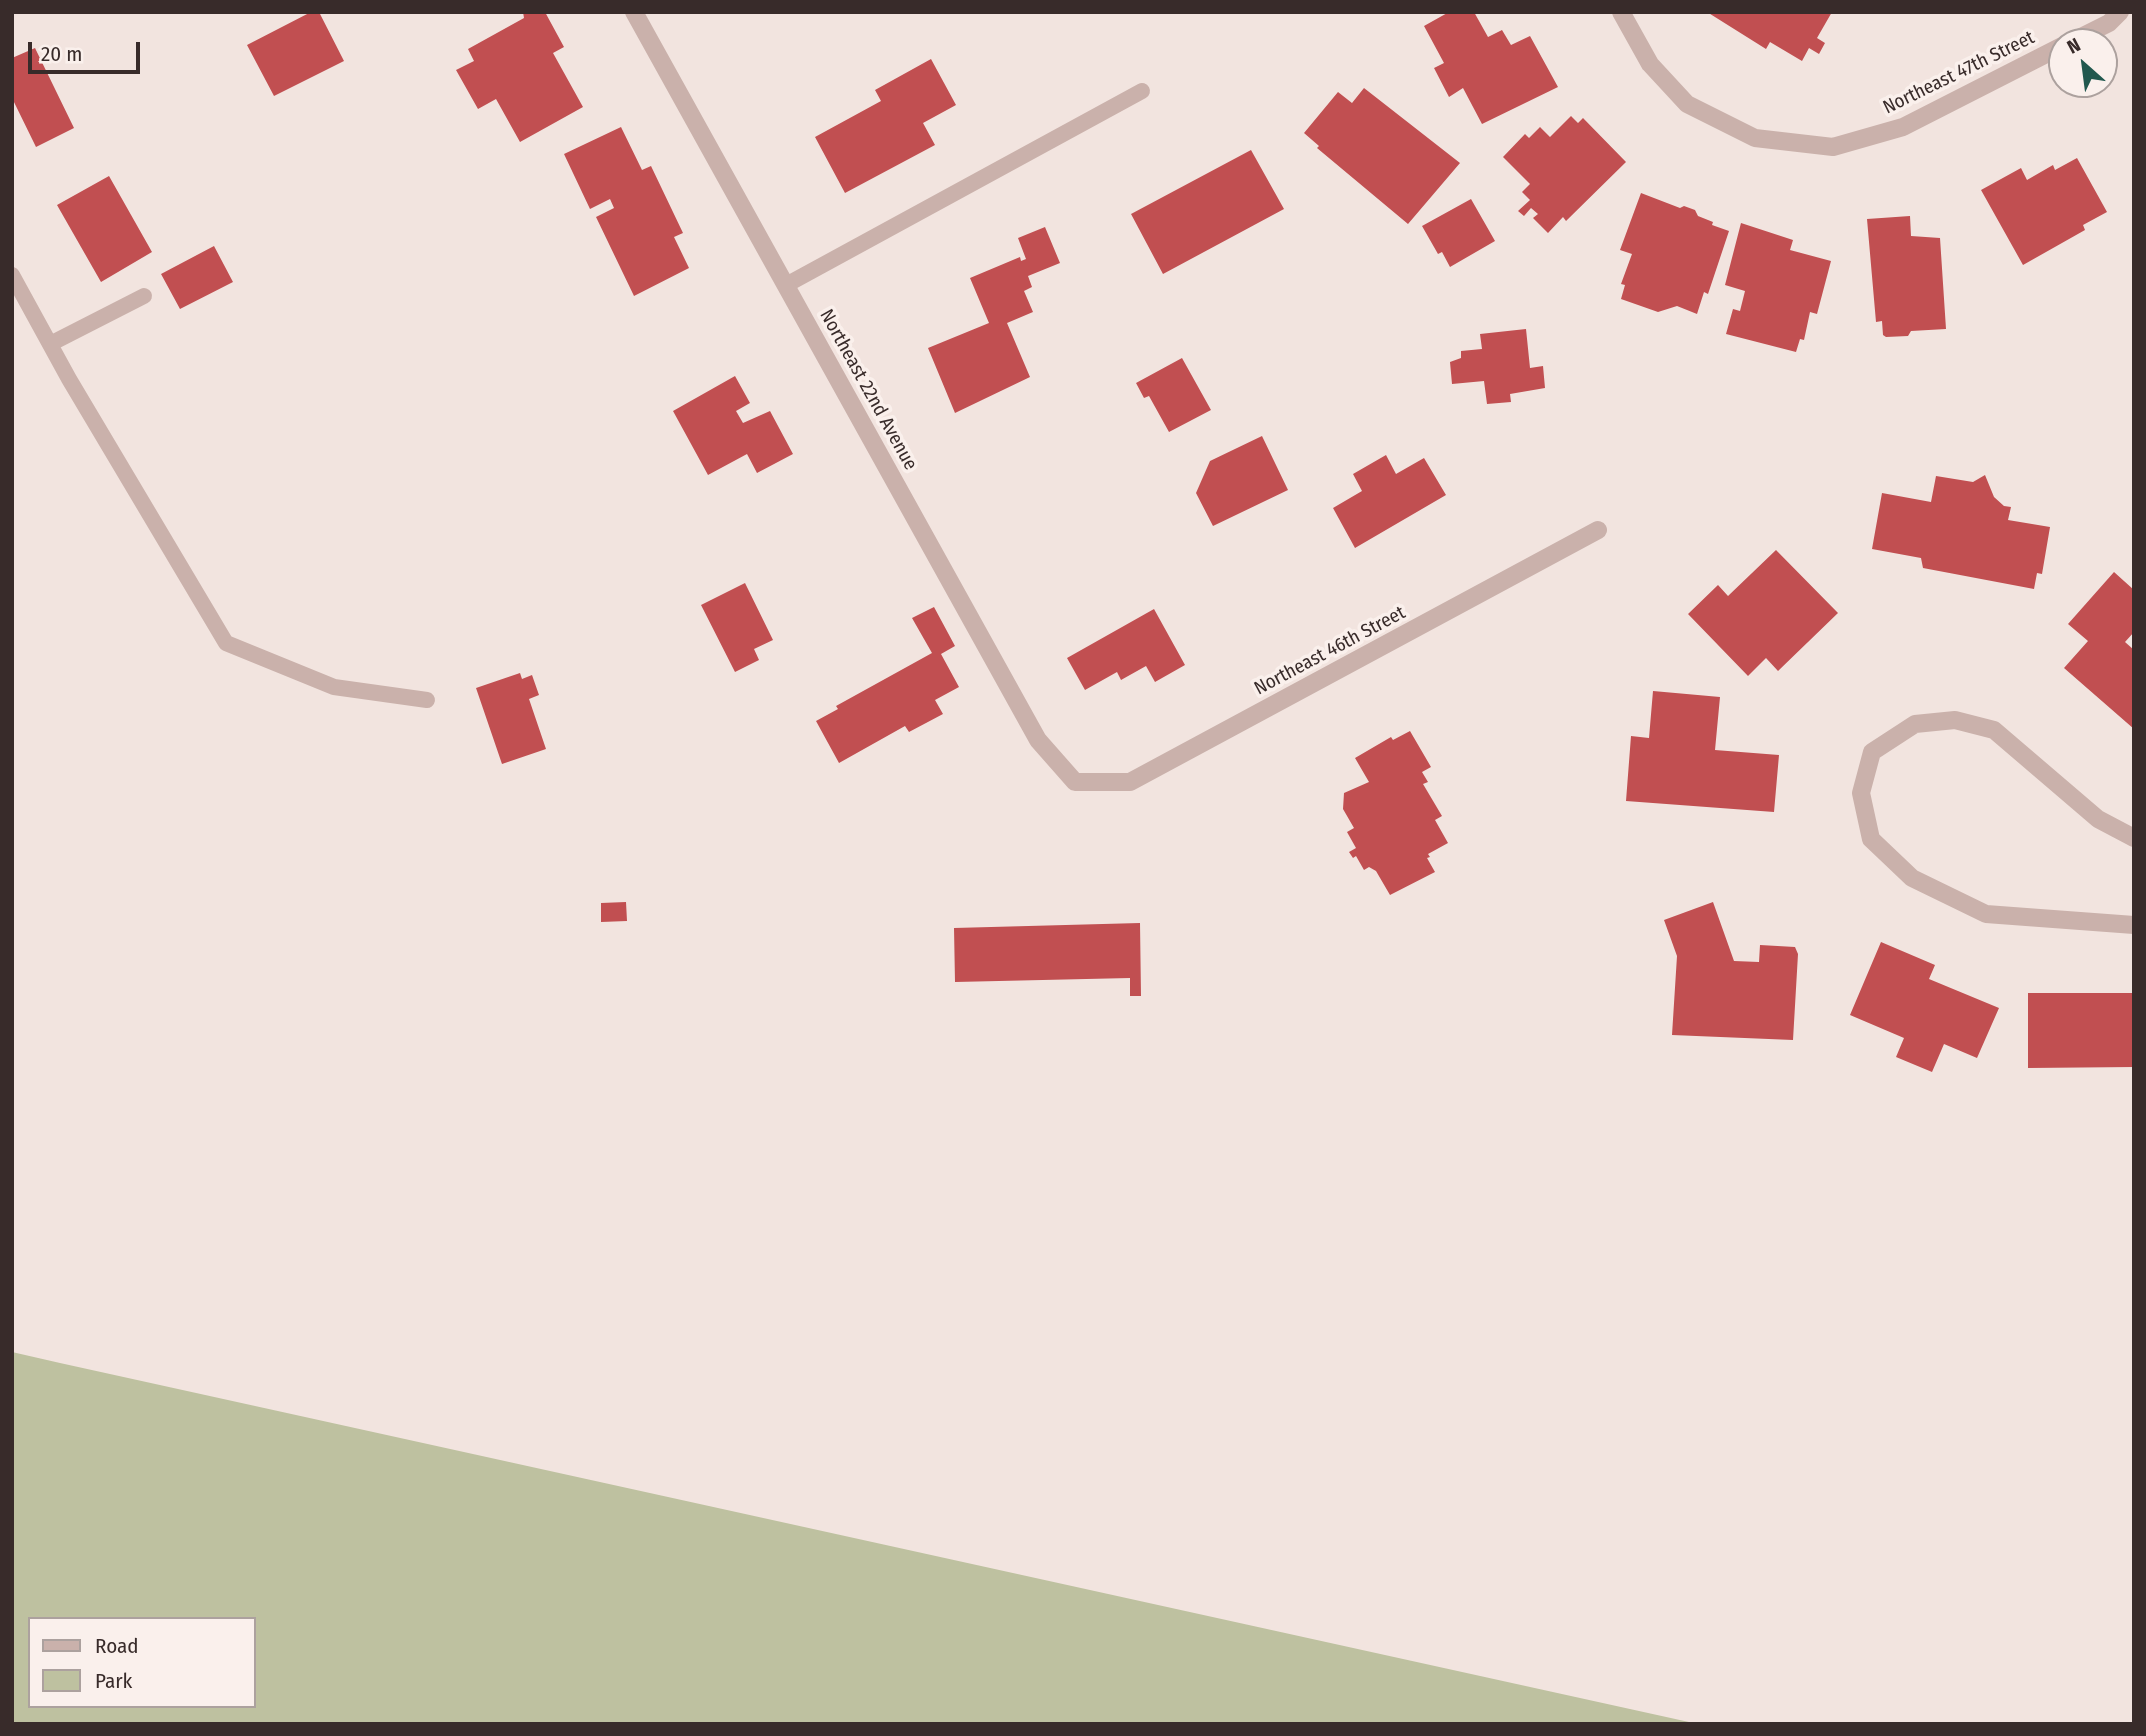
<!DOCTYPE html>
<html>
<head>
<meta charset="utf-8">
<style>
  body { margin:0 }
  #map { position:relative; width:2146px; height:1736px; overflow:hidden; background:#f2e4df; font-family:"Fira Sans Condensed",sans-serif }
  canvas { display:block }
  .frame { position:absolute; inset:0; border:14px solid #382b2a; pointer-events:none }
  .legend { position:absolute; left:28px; top:1617px; width:228px; height:91px; box-sizing:border-box; background:#faf0ec; border:2px solid #aca19e; margin:0; padding:9px 12px; list-style:none; font-size:21px; color:#382b2a }
  .legend li { display:flex; align-items:center; gap:14px; height:35px }
  .legend b { width:35px; border:2px solid #aca19e }
  .north { position:absolute; left:2048px; top:28px; width:70px; height:70px; box-sizing:border-box; background:#faf0ec; border:2px solid #aca19e; border-radius:50%; rotate:332deg; font-size:19px; font-weight:700; line-height:28px; text-align:center; color:#382b2a }
  .north::after { content:''; display:block; margin:auto; width:24px; height:32px; background:#21584e; clip-path:polygon(50% 0,100% 100%,50% 72%,0 100%) }
  .scale { position:absolute; left:28px; top:42px; width:112px; height:32px; box-sizing:border-box; border:4px solid #382b2a; border-top:0; padding-left:9px; font-size:21px; line-height:24px; white-space:nowrap; color:#382b2a; -webkit-text-stroke:5px #faf0ec; paint-order:stroke }
</style>
</head>
<body>
<div id="map">
<canvas width="2146" height="1736"></canvas>
<div class="frame"></div>
<ul class="legend">
<li><b style="height:9px;background:#cab1ab"></b>Road</li>
<li><b style="height:19px;background:#bec1a0"></b>Park</li>
</ul>
<div class="north">N</div>
<div class="scale">20 m</div>
</div>
<script>
const context = document.querySelector('canvas').getContext('2d');
context.lineJoin = 'round';
function fill(path, color) { context.fillStyle = color; context.fill(path, 'evenodd'); }
function stroke(path, color, width, dash) { context.strokeStyle = color; context.lineWidth = width; context.lineCap = dash ? 'butt' : 'round'; context.setLineDash(dash || []); context.stroke(path); }
function label(font, color, halo, rows, align = 'center') {
  context.font = font + ' "Fira Sans Condensed",sans-serif'; context.lineWidth = 7; context.setLineDash([]); context.textBaseline = 'middle'; context.strokeStyle = halo; context.fillStyle = color; for (const [text, x, y, turn = 0] of rows) {
    context.save(); context.translate(x, y); context.rotate((+turn || 0) * Math.PI / 180); context.textAlign = isNaN(turn) ? turn : align; if (halo) context.strokeText(text, 0, 0); context.fillText(text, 0, 0); context.restore();
  }
}
fill(new Path2D(`
  M 12,1352 L 60,1363 L 1698,1724 L 12,1724 ZM 30,1619 L 254,1619 L 254,1706 L 30,1706 Z`), '#bec1a0');
fill(new Path2D(`
  M 311,12 L 319,12 L 344,61 L 274,96 L 247,45 Z
  M 523,12 L 545,12 L 564,47 L 553,53 L 583,107 L 520,142 L 496,99 L 478,109 L 456,70 L 474,61 L 468,49 L 524,18 Z
  M 1449,12 L 1474,12 L 1488,37 L 1502,30 L 1511,45 L 1530,36 L 1558,87 L 1482,124 L 1463,88 L 1449,97 L 1434,68 L 1444,63 L 1424,26 Z
  M 1707,12 L 1832,12 L 1817,38 L 1825,43 L 1819,54 L 1809,48 L 1802,61 L 1770,42 L 1766,49 Z
  M 35,48 L 74,128 L 36,147 L 12,98 L 12,58 Z
  M 931,59 L 956,105 L 923,123 L 935,145 L 845,193 L 815,137 L 881,101 L 875,90 Z
  M 1364,88 L 1460,163 L 1408,224 L 1317,148 L 1319,146 L 1304,133 L 1338,92 L 1352,103 Z
  M 1571,116 L 1578,123 L 1583,118 L 1626,162 L 1566,221 L 1563,217 L 1548,233 L 1533,218 L 1538,214 L 1531,208 L 1524,216 L 1518,211 L 1530,200 L 1522,192 L 1530,184 L 1503,157 L 1525,134 L 1529,138 L 1540,127 L 1550,137 Z
  M 621,127 L 642,170 L 651,166 L 683,233 L 674,237 L 689,268 L 634,296 L 596,217 L 614,208 L 610,199 L 590,209 L 564,154 Z
  M 1251,150 L 1284,209 L 1163,274 L 1131,214 Z
  M 2077,158 L 2107,212 L 2083,225 L 2085,230 L 2023,265 L 1981,190 L 2021,168 L 2027,180 L 2053,165 L 2055,170 Z
  M 109,176 L 152,252 L 101,282 L 57,205 Z
  M 1641,193 L 1680,208 L 1684,206 L 1695,210 L 1698,216 L 1713,222 L 1712,225 L 1729,231 L 1708,294 L 1704,292 L 1697,314 L 1677,306 L 1658,312 L 1621,299 L 1625,285 L 1621,284 L 1632,254 L 1620,250 Z
  M 1471,199 L 1495,241 L 1450,267 L 1442,252 L 1438,254 L 1422,226 Z
  M 1910,216 L 1911,236 L 1940,238 L 1946,329 L 1911,331 L 1908,336 L 1886,337 L 1883,335 L 1882,321 L 1876,322 L 1867,219 Z
  M 1741,223 L 1793,240 L 1790,250 L 1831,261 L 1817,314 L 1810,312 L 1804,340 L 1800,339 L 1796,352 L 1726,334 L 1733,309 L 1740,311 L 1745,291 L 1725,285 Z
  M 1045,227 L 1060,263 L 1028,276 L 1032,287 L 1024,291 L 1033,312 L 1007,323 L 1030,377 L 955,413 L 928,348 L 989,323 L 970,278 L 1020,257 L 1021,261 L 1026,259 L 1018,238 Z
  M 214,246 L 233,282 L 180,309 L 161,274 Z
  M 1526,329 L 1530,368 L 1543,366 L 1545,388 L 1510,394 L 1511,402 L 1487,404 L 1484,381 L 1452,384 L 1450,362 L 1461,358 L 1461,351 L 1482,349 L 1480,334 Z
  M 1182,358 L 1211,410 L 1169,432 L 1149,396 L 1144,398 L 1136,383 Z
  M 735,376 L 750,403 L 736,411 L 743,423 L 770,411 L 793,454 L 757,473 L 747,454 L 708,475 L 673,411 Z
  M 1262,436 L 1288,490 L 1213,526 L 1196,493 L 1210,461 Z
  M 1386,455 L 1396,474 L 1424,458 L 1446,495 L 1355,548 L 1333,508 L 1362,491 L 1353,474 Z
  M 1985,475 L 1994,497 L 2004,506 L 2011,507 L 2008,520 L 2050,527 L 2042,574 L 2037,573 L 2034,589 L 1923,568 L 1921,558 L 1872,549 L 1882,493 L 1931,502 L 1936,476 L 1973,482 Z
  M 1776,550 L 1838,613 L 1778,671 L 1766,658 L 1748,676 L 1688,614 L 1718,585 L 1728,596 Z
  M 2114,572 L 2134,590 L 2134,632 L 2125,642 L 2134,650 L 2134,729 L 2064,668 L 2088,641 L 2068,624 Z
  M 745,583 L 773,640 L 754,649 L 759,660 L 735,672 L 701,605 Z
  M 934,607 L 955,646 L 941,654 L 959,687 L 935,700 L 943,714 L 909,732 L 905,726 L 839,763 L 816,721 L 838,709 L 836,706 L 932,653 L 912,618 Z
  M 1154,609 L 1185,665 L 1155,682 L 1146,666 L 1121,680 L 1117,672 L 1085,690 L 1067,658 Z
  M 520,673 L 522,679 L 532,675 L 539,695 L 529,699 L 546,749 L 502,764 L 476,688 Z
  M 1653,691 L 1720,697 L 1715,750 L 1779,755 L 1774,812 L 1626,801 L 1631,736 L 1649,738 Z
  M 1410,731 L 1431,767 L 1422,772 L 1428,782 L 1423,784 L 1442,816 L 1435,820 L 1448,843 L 1428,854 L 1430,857 L 1427,858 L 1435,872 L 1390,895 L 1376,871 L 1369,867 L 1364,870 L 1356,856 L 1353,858 L 1349,852 L 1356,848 L 1347,832 L 1354,828 L 1343,809 L 1344,793 L 1369,782 L 1355,758 L 1391,737 L 1393,740 Z
  M 626,902 L 627,921 L 601,922 L 601,903 Z
  M 1713,902 L 1734,961 L 1759,962 L 1760,945 L 1795,947 L 1798,954 L 1793,1040 L 1672,1035 L 1677,956 L 1664,920 Z
  M 1140,923 L 1141,996 L 1130,996 L 1130,978 L 955,982 L 954,928 Z
  M 1881,942 L 1935,965 L 1929,979 L 1999,1008 L 1977,1058 L 1944,1044 L 1932,1072 L 1896,1057 L 1904,1038 L 1850,1015 Z
  M 2028,993 L 2134,993 L 2134,1067 L 2028,1068 Z`), '#c14f51');
stroke(new Path2D(`
  M 12,275 L 69,379 L 226,643 L 334,687 L 427,700
  M 786,285 L 1142,91
  M 50,344 L 144,296`), '#cab1ab', 16);
stroke(new Path2D(`
  M 634,12 L 1038,740 L 1075,782 L 1130,782 L 1598,530
  M 1621,12 L 1650,64 L 1687,104 L 1755,138 L 1833,147 L 1903,127 L 2062,46
  M 2071,42 L 2109,23 L 2120,12
  M 2134,838 L 2098,819 L 1994,730 L 1955,720 L 1915,724 L 1872,752 L 1861,793 L 1871,839 L 1912,878 L 1986,914 L 2134,925`), '#cab1ab', 18);
label('19px', '#382b2a', '#faf0ec', [
  ["Northeast 47th Street",1959,73,-26],
  ["Northeast 22nd Avenue",868,390,61],
  ["Northeast 46th Street",1330,651,-28]
]);
</script>
</body>
</html>
